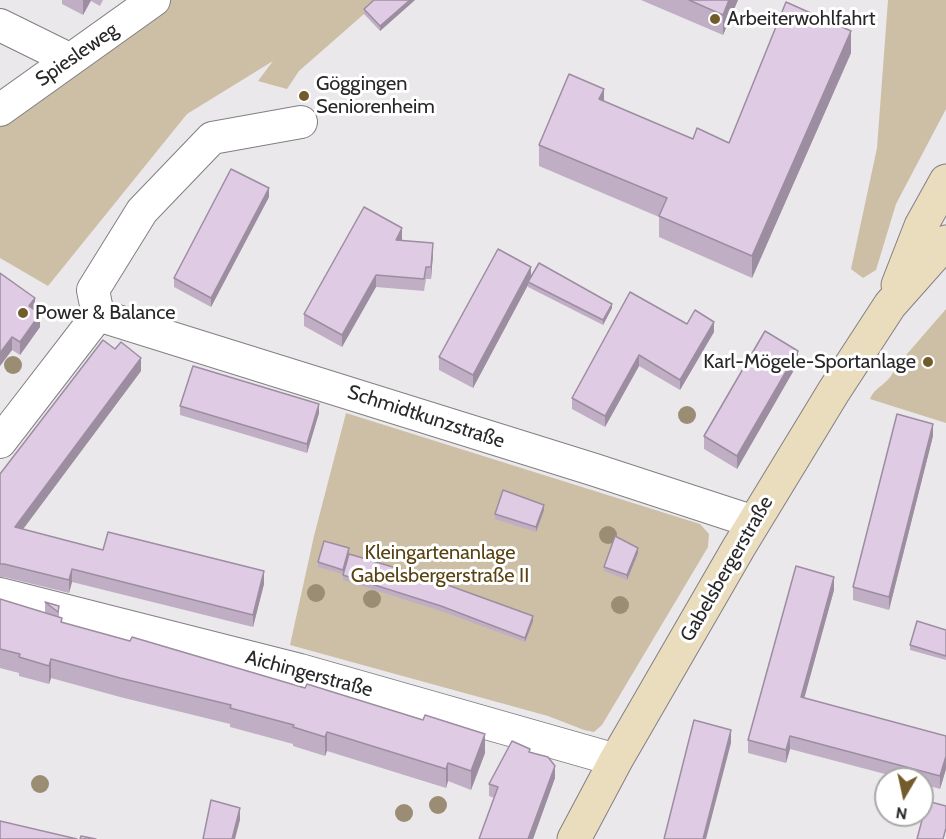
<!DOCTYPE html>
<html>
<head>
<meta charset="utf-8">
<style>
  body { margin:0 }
  #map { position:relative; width:946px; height:839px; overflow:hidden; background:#ebe8ec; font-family:Cabin,sans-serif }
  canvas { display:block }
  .north { position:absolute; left:874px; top:767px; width:60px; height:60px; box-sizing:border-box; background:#fff; border:2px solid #a9a9a9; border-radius:50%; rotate:189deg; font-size:16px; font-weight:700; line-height:24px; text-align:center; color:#292829 }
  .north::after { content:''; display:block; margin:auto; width:21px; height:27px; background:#735c2c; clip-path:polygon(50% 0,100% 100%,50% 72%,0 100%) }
</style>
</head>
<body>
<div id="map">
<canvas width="946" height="839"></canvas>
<div class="north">N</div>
</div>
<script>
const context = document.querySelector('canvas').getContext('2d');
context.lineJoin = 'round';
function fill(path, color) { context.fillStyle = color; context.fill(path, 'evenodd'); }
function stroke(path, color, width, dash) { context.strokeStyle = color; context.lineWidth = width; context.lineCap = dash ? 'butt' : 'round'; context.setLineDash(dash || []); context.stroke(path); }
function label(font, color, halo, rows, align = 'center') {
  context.font = font + ' Cabin,sans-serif'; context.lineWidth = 6; context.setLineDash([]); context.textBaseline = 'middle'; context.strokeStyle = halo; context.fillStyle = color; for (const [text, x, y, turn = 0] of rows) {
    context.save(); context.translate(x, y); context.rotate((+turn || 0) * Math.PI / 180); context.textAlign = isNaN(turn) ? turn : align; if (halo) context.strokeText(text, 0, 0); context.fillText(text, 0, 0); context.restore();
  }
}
fill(new Path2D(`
  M 154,0 L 380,0 L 299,71 L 287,89 L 258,81 L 273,61 L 187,114 L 48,286 L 0,258 L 0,110 Z
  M 888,0 L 946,0 L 946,109 L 896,204 L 876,270 L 863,278 L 851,269 L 877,148 Z
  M 946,309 L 946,423 L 870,399 C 875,386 891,383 894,369 Z
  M 346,413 L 700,524 L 709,534 L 708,547 L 602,725 L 594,732 L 584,730 L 548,716 L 290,645 L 314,536 Z`), '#ccbfa5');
const street = new Path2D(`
  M 0,25 L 69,59
  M 0,110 L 154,0
  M 98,315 L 595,470 L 754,522
  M 0,442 L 98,315 L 93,290 L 142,211 L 212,138 L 301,122
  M 0,594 L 300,670 L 616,760`);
const secondary = new Path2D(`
  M 898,285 L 921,226 L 946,181
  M 574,839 L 616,760 L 739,547 L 834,391 L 890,305 L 946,242`);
stroke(street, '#827f83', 34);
stroke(secondary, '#827f83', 35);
stroke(street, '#fff', 32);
stroke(secondary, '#eaddbd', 33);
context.fillStyle = '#9b8d74';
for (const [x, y] of [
  [13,365],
  [687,415],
  [608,535],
  [316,593],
  [372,599],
  [620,605],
  [40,784],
  [438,805],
  [404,813]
]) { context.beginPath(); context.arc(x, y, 9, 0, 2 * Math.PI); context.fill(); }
fill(new Path2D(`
  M 62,0 L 103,0 L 100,6 L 91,1 L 83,15 L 62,4 Z
  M 415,0 L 380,31 L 364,14 L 364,9 Z
  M 641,0 L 738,0 L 723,35 Z
  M 851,53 L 752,278 L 659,237 L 659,217 L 539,166 L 539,145 L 604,101 L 693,139 L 729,143 Z
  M 269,197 L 211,307 L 174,287 L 174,278 Z
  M 402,240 L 433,254 L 431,279 L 426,279 L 424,291 L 376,287 L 342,347 L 304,326 L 304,314 Z
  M 0,273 L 35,310 L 40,327 L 20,355 L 12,350 L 0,366 Z
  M 531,277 L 612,308 L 603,325 L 528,287 L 528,285 L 473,388 L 439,370 L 439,357 Z
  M 687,324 L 714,332 L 680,390 L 639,366 L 605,427 L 572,409 L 572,398 Z
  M 798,363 L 737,469 L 704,449 L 704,436 Z
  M 141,371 L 23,529 L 103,550 L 264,584 L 253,627 L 72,582 L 69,593 L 4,577 L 0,577 L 0,474 Z
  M 180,406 L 319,413 L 307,453 L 180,415 Z
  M 933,436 L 889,610 L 853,600 L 853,587 Z
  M 544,510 L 536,532 L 495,519 L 495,514 Z
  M 349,552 L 343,574 L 318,567 L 318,562 Z
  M 638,553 L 627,580 L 604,571 L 604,567 Z
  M 343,575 L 533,621 L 525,642 L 441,611 L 343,580 Z
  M 834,590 L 804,698 L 946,736 L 946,769 L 940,789 L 922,784 L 922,779 L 904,779 L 790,749 L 786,763 L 748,753 L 748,740 Z
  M 0,599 L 45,613 L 45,602 L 59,606 L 59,617 L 62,622 L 485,753 L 471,790 L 448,781 L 446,788 L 327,751 L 325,756 L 293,746 L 293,744 L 230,727 L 230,724 L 120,697 L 51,678 L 49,684 L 19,676 L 19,673 L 0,668 Z
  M 946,630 L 946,660 L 910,650 L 910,645 Z
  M 530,752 L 555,778 L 533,839 L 479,839 L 494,798 L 489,796 L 489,784 Z`), '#c0afc4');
fill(new Path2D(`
  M 83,0 L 91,0 L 83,15 Z
  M 410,0 L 415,0 L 380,31 L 380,26 Z
  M 729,0 L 738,0 L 723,35 L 723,15 Z
  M 851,31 L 851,53 L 752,278 L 752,256 Z
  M 604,89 L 604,110 L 599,99 Z
  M 269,188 L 269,197 L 211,307 L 211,298 Z
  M 402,228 L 402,240 L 396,252 L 396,240 Z
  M 433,243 L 433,254 L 431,279 L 431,267 Z
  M 531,267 L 531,280 L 528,282 L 528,285 L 473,388 L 473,375 Z
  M 376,275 L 376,287 L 342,347 L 342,335 Z
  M 35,298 L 35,311 L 29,306 Z
  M 612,304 L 612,308 L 603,325 L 603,320 Z
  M 40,314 L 40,327 L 20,355 L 20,342 Z
  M 714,322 L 714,332 L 680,390 L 680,380 Z
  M 12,337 L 12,350 L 0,366 L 0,353 Z
  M 798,351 L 798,363 L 737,469 L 737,456 Z
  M 639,355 L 639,366 L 605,427 L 605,416 Z
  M 141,358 L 141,371 L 15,540 L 15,527 Z
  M 319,404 L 319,413 L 307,453 L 307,444 Z
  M 933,424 L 933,436 L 889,610 L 889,597 Z
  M 544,505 L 544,510 L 536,532 L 536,527 Z
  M 349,548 L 349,552 L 343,574 L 343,570 Z
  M 638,548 L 638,553 L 627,580 L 627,575 Z
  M 72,569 L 72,582 L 69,593 L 69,580 Z
  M 264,571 L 264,584 L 253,627 L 253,615 Z
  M 834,577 L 834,590 L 801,710 L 801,697 Z
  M 533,616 L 533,621 L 525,642 L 525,638 Z
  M 51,659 L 51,678 L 49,684 L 49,666 Z
  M 731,730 L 731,743 L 706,839 L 703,839 Z
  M 327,732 L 327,751 L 325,756 L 325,737 Z
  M 485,734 L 485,753 L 471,790 L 471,771 Z
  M 790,736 L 790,749 L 786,763 L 786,750 Z
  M 946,756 L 946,769 L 940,789 L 940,776 Z
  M 448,763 L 448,781 L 446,788 L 446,769 Z
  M 555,766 L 555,778 L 533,839 L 528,839 Z
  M 240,808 L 240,820 L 235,839 L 232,839 Z`), '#9c8ea0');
const building = new Path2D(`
  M 374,0 L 410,0 L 380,26 L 364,9 Z
  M 689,0 L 729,0 L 723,15 Z
  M 786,2 L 851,31 L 752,256 L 659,216 L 667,198 L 539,145 L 569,74 L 604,89 L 599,99 L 693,139 L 697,128 L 729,143 Z
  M 231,169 L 269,188 L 211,298 L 174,278 Z
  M 364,207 L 402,228 L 396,240 L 433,243 L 431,267 L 426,267 L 424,279 L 376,275 L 342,335 L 304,314 Z
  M 498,249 L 531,267 L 473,375 L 439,357 Z
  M 539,263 L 612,304 L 603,320 L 528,282 Z
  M 0,273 L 35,298 L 29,306 L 40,314 L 20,342 L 12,337 L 0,353 Z
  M 630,292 L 687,324 L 695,310 L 714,322 L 680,380 L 639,355 L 605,416 L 572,398 Z
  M 765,331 L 798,351 L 737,456 L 704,436 Z
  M 103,340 L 115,349 L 121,342 L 141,358 L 15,527 L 103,550 L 108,532 L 264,571 L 253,615 L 72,569 L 69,580 L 4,564 L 0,564 L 0,474 Z
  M 193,366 L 319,404 L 307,444 L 180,406 Z
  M 897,414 L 933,424 L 889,597 L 853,587 Z
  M 503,490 L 544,505 L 536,527 L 495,514 Z
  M 615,536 L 638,548 L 627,575 L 604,567 Z
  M 324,541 L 349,548 L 343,570 L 318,562 Z
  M 349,554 L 420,575 L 533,616 L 525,638 L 441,606 L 343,575 Z
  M 796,566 L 834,577 L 801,697 L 946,736 L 946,756 L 940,776 L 790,736 L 786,750 L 748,740 Z
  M 0,599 L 62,618 L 61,622 L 130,641 L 132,637 L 305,688 L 307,684 L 423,720 L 425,715 L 485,734 L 471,771 L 448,763 L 446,769 L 327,732 L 325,737 L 293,727 L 294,725 L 230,708 L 231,705 L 120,678 L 51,659 L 49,666 L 19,657 L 20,654 L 0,649 Z
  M 45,602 L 59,606 L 58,612 Z
  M 917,621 L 946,630 L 946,656 L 910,645 Z
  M 694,720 L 731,730 L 703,839 L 664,839 Z
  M 512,741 L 530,749 L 529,752 L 548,757 L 555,766 L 528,839 L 479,839 L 498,787 L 489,784 Z
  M 211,800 L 240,808 L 232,839 L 203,839 Z
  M 927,801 L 946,806 L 946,828 L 943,839 L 917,839 Z
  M 0,821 L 77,839 L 0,839 Z
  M 81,836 L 96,839 L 80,839 Z`);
fill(building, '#dfcbe4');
stroke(building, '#9c8ea0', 1.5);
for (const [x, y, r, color] of [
  [715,19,6,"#735c2c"],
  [304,96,6,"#735c2c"],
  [23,313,6,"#735c2c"],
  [928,362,6,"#735c2c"]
]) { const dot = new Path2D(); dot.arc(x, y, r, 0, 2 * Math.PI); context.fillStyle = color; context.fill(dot); stroke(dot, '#fff', 2); }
label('20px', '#292829', '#fff', [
  ["Arbeiterwohlfahrt",727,19],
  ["Göggingen",316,84],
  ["Seniorenheim",316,107],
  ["Power & Balance",35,313],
  ["Karl-Mögele-Sportanlage",916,362,"right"]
], 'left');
label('20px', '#292829', '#fff', [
  ["Spiesleweg",77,55,-35],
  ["Schmidtkunzstraße",426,417,18],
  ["Gabelsbergerstraße",727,569,-60],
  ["Aichingerstraße",309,674,15]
]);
label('20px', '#594312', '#fff', [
  ["Kleingartenanlage",440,553],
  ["Gabelsbergerstraße II",440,576]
]);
</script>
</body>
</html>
